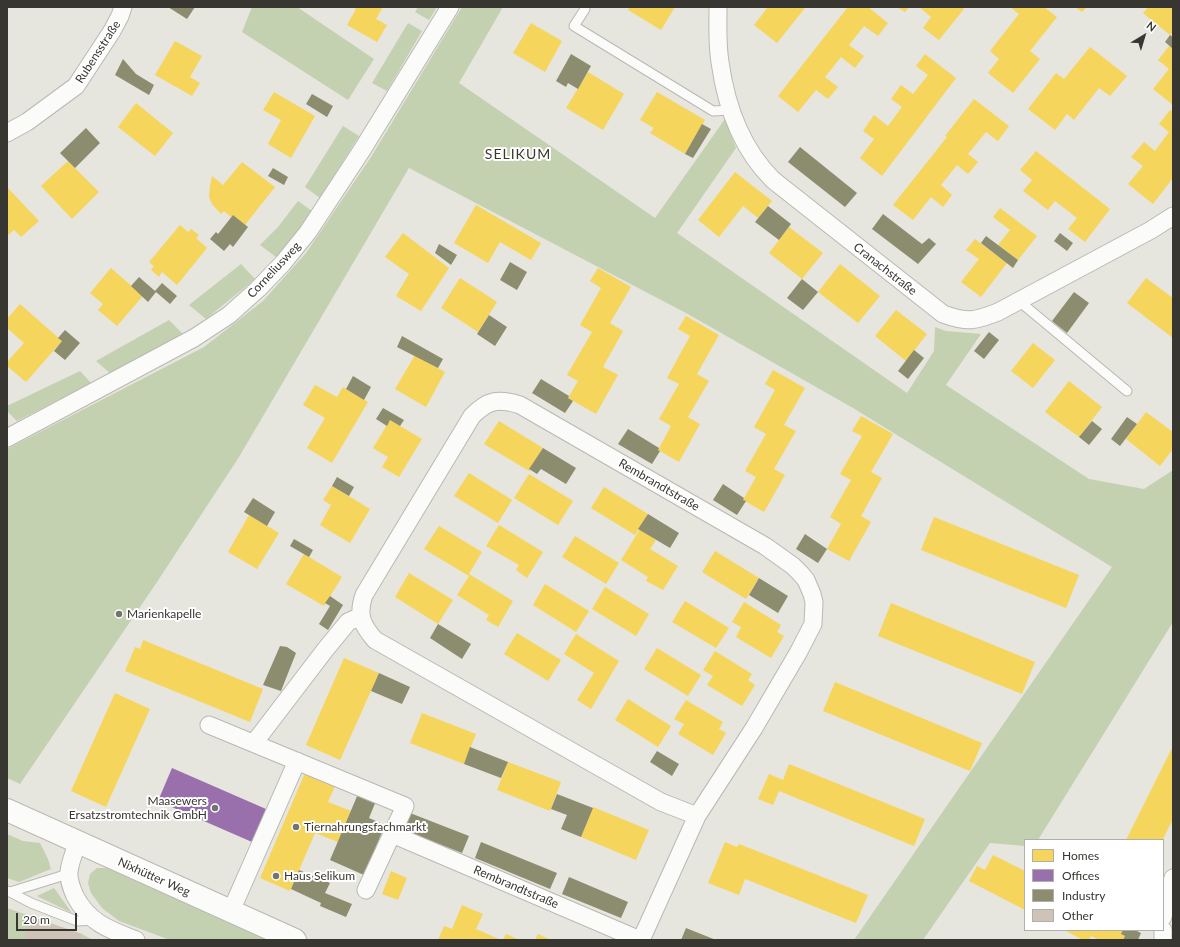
<!DOCTYPE html>
<html>
<head>
<meta charset="utf-8">
<style>
  body { margin:0 }
  #map { position:relative; width:1180px; height:947px; overflow:hidden; background:#e6e5de; font-family:Lato,sans-serif }
  canvas { display:block }
  .frame { position:absolute; inset:0; border:8px solid #373630; pointer-events:none }
  .legend { position:absolute; left:1024px; top:839px; width:140px; height:92px; box-sizing:border-box; background:#fff; border:1px solid #afafac; margin:0; padding:5px 7px; list-style:none; font-size:12px; color:#373630 }
  .legend li { display:flex; align-items:center; gap:8px; height:20px }
  .legend b { width:20px; border:1px solid #afafac }
  .north { position:absolute; left:1124px; top:16px; width:40px; height:40px; -webkit-text-stroke:3px #fff; paint-order:stroke; rotate:38deg; font-size:11px; font-weight:700; line-height:16px; text-align:center; color:#373630 }
  .north::after { content:''; display:block; margin:auto; width:14px; height:18px; background:#373630; clip-path:polygon(50% 0,100% 100%,50% 72%,0 100%) }
  .scale { position:absolute; left:16px; top:913px; width:61px; height:18px; box-sizing:border-box; border:2px solid #373630; border-top:0; padding-left:5px; font-size:12px; line-height:14px; white-space:nowrap; color:#373630; -webkit-text-stroke:3px #fff; paint-order:stroke }
</style>
</head>
<body>
<div id="map">
<canvas width="1180" height="947"></canvas>
<div class="frame"></div>
<ul class="legend">
<li><b style="height:11px;background:#f6d55c"></b>Homes</li>
<li><b style="height:11px;background:#9970ab"></b>Offices</li>
<li><b style="height:11px;background:#8c8c6e"></b>Industry</li>
<li><b style="height:11px;background:#cec3b6"></b>Other</li>
</ul>
<div class="north">N</div>
<div class="scale">20 m</div>
</div>
<script>
const context = document.querySelector('canvas').getContext('2d');
context.lineJoin = 'round';
function fill(path, color) { context.fillStyle = color; context.fill(path, 'evenodd'); }
function stroke(path, color, width, dash) { context.strokeStyle = color; context.lineWidth = width; context.lineCap = dash ? 'butt' : 'round'; context.setLineDash(dash || []); context.stroke(path); }
function label(font, color, halo, rows, align = 'center') {
  context.font = font + ' Lato,sans-serif'; context.lineWidth = 4; context.setLineDash([]); context.textBaseline = 'middle'; context.strokeStyle = halo; context.fillStyle = color; for (const [text, x, y, turn = 0] of rows) {
    context.save(); context.translate(x, y); context.rotate((+turn || 0) * Math.PI / 180); context.textAlign = isNaN(turn) ? turn : align; if (halo) context.strokeText(text, 0, 0); context.fillText(text, 0, 0); context.restore();
  }
}
fill(new Path2D(`
  M 252,7 L 297,7 L 374,59 L 348,100 L 242,32 Z
  M 418,7 L 437,7 L 429,20 L 415,12 Z
  M 462,7 L 503,7 L 459,83 L 655,218 L 725,119 L 736,148 L 677,233 L 907,393 L 934,351 L 935,327 L 946,331 L 981,334 L 946,385 L 1089,479 L 1144,489 L 1173,470 L 1173,622 L 1038,840 L 1025,840 L 1025,846 L 990,843 L 923,940 L 854,940 L 1112,567 L 853,408 L 686,313 L 409,168 L 239,457 L 157,582 L 20,784 L 7,778 L 7,449 L 204,347 L 263,301 L 306,253 L 371,157 Z
  M 408,23 L 422,31 L 387,91 L 372,83 Z
  M 343,126 L 359,136 L 320,198 L 305,187 Z
  M 298,201 L 312,211 L 294,236 L 276,257 L 260,245 L 278,227 Z
  M 241,264 L 255,279 L 206,319 L 189,305 Z
  M 169,320 L 184,335 L 111,374 L 96,361 Z
  M 80,371 L 91,383 L 17,421 L 7,411 L 7,406 Z
  M 7,834 L 23,841 L 40,843 L 48,859 L 51,869 L 19,882 L 7,878 Z
  M 97,868 L 107,868 L 268,940 L 170,940 L 119,921 L 102,908 L 91,893 L 88,883 L 90,874 Z
  M 54,888 L 72,913 L 37,896 Z
  M 7,908 L 82,934 L 93,940 L 7,940 Z`), '#c4d1b0');
fill(new Path2D(`
  M 352,7 L 383,7 L 376,19 L 387,25 L 377,42 L 347,25 L 356,9 Z
  M 630,7 L 675,7 L 661,30 L 628,10 Z
  M 768,7 L 805,8 L 777,43 L 754,25 Z
  M 848,7 L 868,7 L 888,23 L 878,36 L 864,26 L 849,45 L 864,56 L 855,68 L 841,57 L 825,77 L 838,87 L 828,99 L 816,90 L 798,112 L 778,96 Z
  M 897,7 L 909,7 L 905,12 Z
  M 919,7 L 962,7 L 964,9 L 939,40 L 923,28 L 931,17 Z
  M 1010,7 L 1044,7 L 1057,17 L 1030,51 L 1040,59 L 1013,93 L 988,73 L 999,59 L 990,51 L 1019,14 Z
  M 1075,7 L 1087,7 L 1082,12 Z
  M 1148,7 L 1173,7 L 1173,32 L 1170,35 L 1143,13 Z
  M 531,23 L 562,41 L 545,72 L 513,53 Z
  M 175,41 L 202,56 L 190,77 L 200,83 L 192,96 L 155,75 Z
  M 1169,46 L 1173,49 L 1173,105 L 1153,89 L 1169,69 L 1158,60 Z
  M 1090,47 L 1127,76 L 1110,96 L 1099,88 L 1074,120 L 1067,114 L 1055,130 L 1028,109 L 1056,73 L 1064,79 Z
  M 925,54 L 956,78 L 882,176 L 860,158 L 874,139 L 863,131 L 874,115 L 888,126 L 902,107 L 891,99 L 901,85 L 913,94 L 928,75 L 916,66 Z
  M 588,72 L 624,94 L 603,130 L 566,108 Z
  M 274,92 L 315,116 L 291,158 L 268,144 L 281,120 L 263,110 Z
  M 657,92 L 705,120 L 685,154 L 650,133 L 654,128 L 640,120 Z
  M 974,99 L 1009,126 L 998,141 L 986,132 L 968,154 L 978,162 L 968,174 L 957,165 L 941,185 L 952,195 L 943,207 L 931,197 L 913,220 L 893,205 L 947,137 L 945,136 Z
  M 136,103 L 173,133 L 155,156 L 118,127 Z
  M 1170,110 L 1173,112 L 1173,178 L 1153,204 L 1128,184 L 1143,166 L 1131,157 L 1144,142 L 1155,151 L 1169,132 L 1159,124 Z
  M 1036,151 L 1110,209 L 1085,242 L 1068,229 L 1077,218 L 1055,201 L 1048,210 L 1023,191 L 1032,180 L 1020,170 Z
  M 68,161 L 99,192 L 72,219 L 41,186 Z
  M 242,162 L 275,187 L 245,225 L 233,215 L 231,217 L 224,211 L 221,214 L 212,204 L 209,197 L 210,186 L 212,176 L 223,185 Z
  M 735,172 L 772,201 L 758,218 L 743,206 L 719,237 L 698,220 Z
  M 7,187 L 39,221 L 21,237 L 14,230 L 7,236 Z
  M 476,205 L 541,243 L 531,260 L 500,242 L 488,263 L 454,243 Z
  M 1000,208 L 1037,236 L 1018,260 L 998,245 L 1010,230 L 993,217 Z
  M 180,225 L 188,232 L 191,229 L 199,235 L 196,238 L 207,248 L 177,285 L 162,272 L 159,277 L 151,270 L 154,266 L 149,262 Z
  M 789,227 L 823,253 L 802,279 L 769,253 Z
  M 403,233 L 449,268 L 421,311 L 396,296 L 409,274 L 385,257 Z
  M 975,239 L 1007,263 L 981,297 L 961,282 L 979,259 L 966,250 Z
  M 840,264 L 880,296 L 858,323 L 818,292 Z
  M 111,268 L 143,296 L 117,326 L 98,310 L 103,304 L 90,293 Z
  M 598,268 L 631,287 L 610,323 L 623,331 L 603,367 L 618,375 L 596,414 L 568,398 L 578,381 L 567,375 L 592,332 L 580,325 L 601,288 L 590,281 Z
  M 460,278 L 497,302 L 478,332 L 441,308 Z
  M 1146,278 L 1173,298 L 1173,338 L 1127,303 Z
  M 20,304 L 62,341 L 26,382 L 7,366 L 7,362 L 24,343 L 7,328 L 7,319 Z
  M 896,310 L 927,334 L 906,361 L 875,336 Z
  M 686,316 L 719,335 L 697,374 L 709,381 L 688,417 L 700,424 L 679,462 L 658,450 L 671,426 L 659,419 L 679,384 L 667,378 L 690,336 L 678,329 Z
  M 1033,343 L 1055,360 L 1033,388 L 1011,371 Z
  M 415,355 L 445,372 L 426,407 L 395,389 Z
  M 773,370 L 805,388 L 784,425 L 796,431 L 774,469 L 785,475 L 764,512 L 743,500 L 756,477 L 745,471 L 766,434 L 754,427 L 775,390 L 765,384 Z
  M 1069,381 L 1102,407 L 1079,437 L 1045,412 Z
  M 315,385 L 337,397 L 343,387 L 368,402 L 332,463 L 307,448 L 325,418 L 303,405 Z
  M 1146,412 L 1173,432 L 1173,449 L 1160,466 L 1126,439 Z
  M 861,416 L 893,434 L 871,472 L 882,478 L 861,516 L 871,522 L 849,561 L 827,549 L 841,524 L 830,517 L 851,480 L 840,474 L 862,436 L 852,431 Z
  M 390,420 L 422,439 L 399,477 L 382,467 L 388,457 L 373,448 Z
  M 499,421 L 543,448 L 529,471 L 484,444 Z
  M 469,473 L 512,500 L 498,523 L 454,496 Z
  M 529,474 L 573,501 L 558,525 L 514,498 Z
  M 332,486 L 370,509 L 350,543 L 320,525 L 331,505 L 323,500 Z
  M 604,487 L 648,514 L 635,535 L 591,508 Z
  M 249,515 L 279,533 L 257,569 L 228,552 Z
  M 934,517 L 1079,575 L 1066,608 L 921,550 Z
  M 499,525 L 543,552 L 527,578 L 516,570 L 519,565 L 486,546 Z
  M 439,526 L 482,552 L 469,574 L 513,601 L 498,627 L 486,620 L 489,615 L 457,595 L 469,576 L 424,549 Z
  M 640,529 L 656,540 L 650,549 L 678,566 L 663,590 L 646,581 L 648,577 L 621,560 Z
  M 575,536 L 619,563 L 606,584 L 562,557 Z
  M 715,551 L 759,578 L 746,599 L 702,572 Z
  M 304,554 L 342,577 L 324,606 L 286,584 Z
  M 409,573 L 453,600 L 438,624 L 395,597 Z
  M 545,584 L 589,611 L 576,632 L 533,605 Z
  M 605,587 L 649,614 L 636,636 L 592,609 Z
  M 685,601 L 729,628 L 716,648 L 672,622 Z
  M 744,602 L 781,625 L 777,632 L 784,636 L 771,658 L 736,637 L 741,627 L 732,622 Z
  M 891,603 L 1035,662 L 1022,694 L 878,636 Z
  M 517,633 L 561,660 L 548,681 L 504,654 Z
  M 576,634 L 619,661 L 591,709 L 577,700 L 594,673 L 564,654 Z
  M 143,640 L 263,689 L 250,722 L 125,671 L 135,647 L 140,649 Z
  M 657,648 L 701,675 L 688,696 L 644,669 Z
  M 715,651 L 752,674 L 748,680 L 755,685 L 742,706 L 707,685 L 713,676 L 703,670 Z
  M 344,658 L 379,673 L 340,760 L 306,745 Z
  M 835,682 L 982,743 L 970,771 L 823,711 Z
  M 115,693 L 150,709 L 106,807 L 71,791 Z
  M 628,699 L 671,726 L 658,747 L 615,720 Z
  M 686,700 L 723,722 L 719,729 L 726,733 L 713,755 L 678,734 L 684,724 L 674,719 Z
  M 422,713 L 476,734 L 464,764 L 410,743 Z
  M 1173,746 L 1173,819 L 1163,839 L 1163,840 L 1126,840 Z
  M 508,762 L 561,782 L 550,811 L 497,790 Z
  M 789,764 L 925,819 L 914,846 L 779,791 L 773,805 L 758,799 L 769,774 L 783,780 Z
  M 305,773 L 335,786 L 328,802 L 351,811 L 338,842 L 315,833 L 290,891 L 260,878 Z
  M 593,807 L 649,830 L 636,860 L 581,837 Z
  M 725,842 L 737,847 L 739,844 L 868,895 L 856,923 L 745,879 L 739,895 L 708,883 Z
  M 993,855 L 1025,871 L 1025,910 L 969,881 L 977,866 L 985,870 Z
  M 391,871 L 407,878 L 398,900 L 382,894 Z
  M 462,905 L 483,914 L 476,929 L 501,940 L 438,940 L 444,926 L 452,929 Z
  M 1064,930 L 1123,930 L 1121,934 L 1125,936 L 1123,940 L 1100,940 L 1091,936 L 1089,940 L 1083,940 Z
  M 506,934 L 520,940 L 503,940 Z
  M 538,934 L 551,940 L 535,940 Z`), '#f6d55c');
fill(new Path2D(`
  M 172,768 L 266,809 L 252,842 L 158,801 Z`), '#9970ab');
fill(new Path2D(`
  M 168,7 L 195,7 L 187,19 Z
  M 1170,35 L 1173,37 L 1173,49 L 1165,42 Z
  M 571,54 L 591,66 L 578,89 L 568,83 L 566,87 L 556,81 Z
  M 123,59 L 136,74 L 154,85 L 149,95 L 115,75 Z
  M 312,94 L 333,106 L 327,117 L 306,104 Z
  M 702,124 L 711,129 L 693,158 L 685,154 Z
  M 86,128 L 100,143 L 75,168 L 60,153 Z
  M 800,147 L 857,193 L 845,207 L 788,162 Z
  M 273,168 L 288,177 L 284,185 L 268,176 Z
  M 768,206 L 791,224 L 779,240 L 755,222 Z
  M 883,214 L 922,244 L 929,238 L 936,244 L 918,264 L 872,229 Z
  M 233,215 L 248,227 L 233,247 L 230,244 L 224,251 L 210,239 L 216,232 L 218,234 Z
  M 1060,233 L 1073,243 L 1067,251 L 1054,241 Z
  M 986,236 L 1018,260 L 1013,268 L 981,243 Z
  M 439,244 L 457,255 L 451,265 L 435,253 Z
  M 510,262 L 527,272 L 517,290 L 500,280 Z
  M 139,277 L 155,291 L 162,283 L 177,296 L 170,304 L 156,292 L 148,302 L 131,286 Z
  M 802,279 L 818,292 L 803,310 L 787,298 Z
  M 1074,292 L 1089,303 L 1067,333 L 1052,321 Z
  M 489,315 L 507,327 L 495,346 L 477,334 Z
  M 65,330 L 80,343 L 65,360 L 54,351 L 62,341 L 58,338 Z
  M 989,332 L 999,340 L 984,359 L 974,351 Z
  M 402,336 L 443,359 L 438,368 L 397,347 Z
  M 914,350 L 924,358 L 908,379 L 898,371 Z
  M 353,376 L 371,387 L 364,400 L 346,389 Z
  M 541,379 L 569,396 L 568,398 L 573,401 L 565,413 L 532,393 Z
  M 383,408 L 404,420 L 400,426 L 390,420 L 387,426 L 376,419 Z
  M 1127,417 L 1137,424 L 1120,446 L 1111,439 Z
  M 1092,421 L 1102,429 L 1089,445 L 1079,437 Z
  M 628,429 L 659,448 L 658,450 L 660,451 L 652,464 L 618,444 Z
  M 543,448 L 576,468 L 566,484 L 541,469 L 537,474 L 529,469 Z
  M 337,477 L 354,487 L 349,496 L 332,486 Z
  M 723,484 L 744,498 L 743,500 L 746,501 L 737,515 L 713,500 Z
  M 253,498 L 275,512 L 267,526 L 244,512 Z
  M 648,514 L 679,533 L 670,548 L 638,529 Z
  M 805,534 L 827,549 L 818,563 L 796,549 Z
  M 294,539 L 313,550 L 309,557 L 290,546 Z
  M 759,578 L 788,596 L 778,613 L 749,595 Z
  M 330,596 L 343,605 L 328,630 L 319,624 L 330,606 L 325,603 Z
  M 438,624 L 471,644 L 462,659 L 430,638 Z
  M 280,646 L 287,647 L 296,653 L 281,691 L 263,685 Z
  M 379,673 L 410,687 L 402,704 L 371,691 Z
  M 470,747 L 508,762 L 501,778 L 464,764 Z
  M 657,751 L 679,764 L 672,776 L 650,762 Z
  M 358,794 L 376,801 L 369,818 L 385,825 L 364,875 L 330,860 Z
  M 557,794 L 593,808 L 581,837 L 561,829 L 567,815 L 551,809 Z
  M 410,813 L 469,836 L 462,853 L 404,830 Z
  M 481,842 L 557,873 L 550,889 L 475,858 Z
  M 299,870 L 330,883 L 325,893 L 352,904 L 346,917 L 320,906 L 321,903 L 291,889 Z
  M 569,877 L 628,902 L 621,918 L 562,894 Z
  M 686,928 L 716,940 L 681,940 Z
  M 1123,930 L 1135,930 L 1141,933 L 1138,940 L 1123,940 L 1125,936 L 1121,934 Z`), '#8c8c6e');
fill(new Path2D(`
  M 31,917 L 82,934 L 80,940 L 31,940 L 24,937 Z`), '#cec3b6');
const service = new Path2D(`
  M 585,9 L 574,26 L 713,111 L 732,110
  M 1019,301 L 1127,391
  M 7,891 L 10,892 L 68,874
  M 10,892 L 31,903 L 77,921 L 93,920`);
const minor = new Path2D(`
  M 718,7 C 718,25 717,44 720,62 C 726,106 742,149 773,180 L 943,314 C 968,323 975,321 998,312 L 1151,230 L 1173,216
  M 7,133 L 27,122 L 76,86 L 112,31 L 120,16 L 123,7
  M 7,438 L 194,338 L 229,315 L 258,289 L 283,263 L 308,232 L 362,150 L 450,7
  M 209,725 L 405,806 L 392,834
  M 254,743 L 325,650 L 348,622 L 361,616
  M 78,842 C 74,852 70,862 69,872 C 68,880 72,889 75,896 C 89,923 110,930 136,940
  M 366,890 L 392,834 L 640,940
  M 231,911 L 297,761
  M 1163,917 L 1167,898 L 1173,878
  M 1163,930 L 1163,940
  M 641,940 L 697,816 L 754,728 L 798,653 L 813,624 L 814,602 L 812,594 L 806,580 L 801,574 L 793,566 L 765,546 L 520,405 C 498,398 488,400 472,416 L 364,595 C 357,615 362,625 375,640 L 661,802 L 697,816`);
const secondary = new Path2D(`
  M 7,810 L 295,940`);
stroke(service, '#b9b8b3', 11);
stroke(minor, '#b9b8b3', 19);
stroke(secondary, '#b9b8b3', 24);
stroke(service, '#fbfbfa', 9);
stroke(minor, '#fbfbfa', 17);
stroke(secondary, '#fbfbfa', 22);
for (const [x, y, r, color] of [
  [119,614,4,"#74736d"],
  [215,808,4,"#74736d"],
  [296,827,4,"#74736d"],
  [276,876,4,"#74736d"]
]) { const dot = new Path2D(); dot.arc(x, y, r, 0, 2 * Math.PI); context.fillStyle = color; context.fill(dot); stroke(dot, '#fff', 1.5); }
label('12px', '#373630', '#fff', [
  ["Rubensstraße",98,52,-57],
  ["Cranachstraße",885,269,38],
  ["Corneliusweg",274,270,-47],
  ["Rembrandtstraße",659,485,30],
  ["Nixhütter Weg",154,877,24],
  ["Rembrandtstraße",516,887,23]
]);
label('12px', '#373630', '#fff', [
  ["Marienkapelle",127,614],
  ["Maasewers",207,801,"right"],
  ["Ersatzstromtechnik GmbH",207,815,"right"],
  ["Tiernahrungsfachmarkt",304,827],
  ["Haus Selikum",284,876]
], 'left');
context.letterSpacing = '1px';
label('14px', '#3a382d', '#fff', [
  ["SELIKUM",518,154]
]);
context.letterSpacing = '0px';
</script>
</body>
</html>
